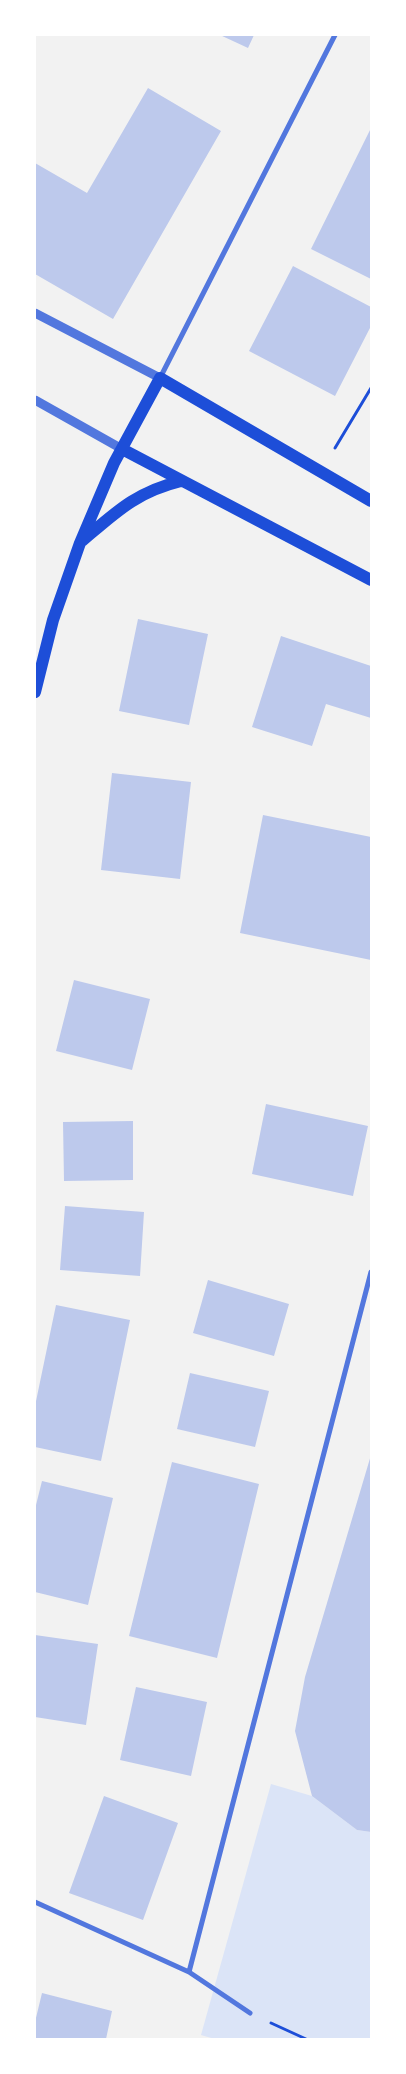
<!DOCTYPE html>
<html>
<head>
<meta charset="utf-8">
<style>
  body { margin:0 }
  #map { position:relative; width:406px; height:2074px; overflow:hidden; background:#f2f2f2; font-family:Quicksand,sans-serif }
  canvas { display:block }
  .frame { position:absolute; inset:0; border:36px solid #fff; pointer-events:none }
</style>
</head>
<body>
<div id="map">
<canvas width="406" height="2074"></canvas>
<div class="frame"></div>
</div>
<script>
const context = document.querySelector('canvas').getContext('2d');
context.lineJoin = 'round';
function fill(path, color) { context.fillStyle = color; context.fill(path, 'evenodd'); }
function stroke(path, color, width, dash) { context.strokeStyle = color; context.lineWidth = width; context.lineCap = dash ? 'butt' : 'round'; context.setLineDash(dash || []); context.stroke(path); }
fill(new Path2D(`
  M 271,1784 L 312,1796 L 357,1830 L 371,1832 L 371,2039 L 215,2039 L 201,2035 Z`), '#dbe4f7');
fill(new Path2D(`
  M 220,35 L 254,35 L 248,48 Z
  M 148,88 L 221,131 L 113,319 L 35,274 L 35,163 L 87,193 Z
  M 371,128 L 371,279 L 311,249 Z
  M 293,266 L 371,307 L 371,326 L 335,396 L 249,351 Z
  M 138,619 L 208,634 L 189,725 L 119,711 Z
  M 281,636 L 371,666 L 371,718 L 326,704 L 312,746 L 252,727 Z
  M 112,773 L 191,782 L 180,879 L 101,870 Z
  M 263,815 L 371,837 L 371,960 L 240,933 Z
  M 74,980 L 150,999 L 132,1070 L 56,1051 Z
  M 266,1104 L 368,1126 L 353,1196 L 252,1174 Z
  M 133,1121 L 133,1180 L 64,1181 L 63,1122 Z
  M 65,1206 L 144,1212 L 140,1276 L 60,1270 Z
  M 208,1280 L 289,1304 L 274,1356 L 193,1333 Z
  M 56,1305 L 130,1320 L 101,1461 L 35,1447 L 35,1406 Z
  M 190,1373 L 269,1391 L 255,1447 L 177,1429 Z
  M 371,1455 L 371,1832 L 357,1830 L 312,1796 L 295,1731 L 305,1677 Z
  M 172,1462 L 259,1484 L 217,1658 L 129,1636 Z
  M 42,1481 L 113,1498 L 88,1605 L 35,1592 L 35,1509 Z
  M 35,1635 L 98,1644 L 86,1725 L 35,1717 Z
  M 136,1687 L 207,1702 L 191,1776 L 120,1760 Z
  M 104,1796 L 178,1823 L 143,1920 L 69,1893 Z
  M 42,1993 L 112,2011 L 106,2039 L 35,2039 L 35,2022 Z`), '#bdc9ec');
stroke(new Path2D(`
  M 335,448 L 371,388
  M 271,2023 L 306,2039`), '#1d4ed8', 3);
stroke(new Path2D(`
  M 160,378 L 335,35
  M 35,1902 L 189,1972 L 250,2013
  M 189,1972 L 371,1272`), '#5277de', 5);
stroke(new Path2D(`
  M 35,313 L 160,378
  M 35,400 L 122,449`), '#5277de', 9);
stroke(new Path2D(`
  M 122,449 L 371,580
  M 82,541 C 116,512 136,492 181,481
  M 35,692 L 53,620 L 80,543 L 114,463 L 160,378 L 371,501`), '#1d4ed8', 12);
</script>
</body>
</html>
